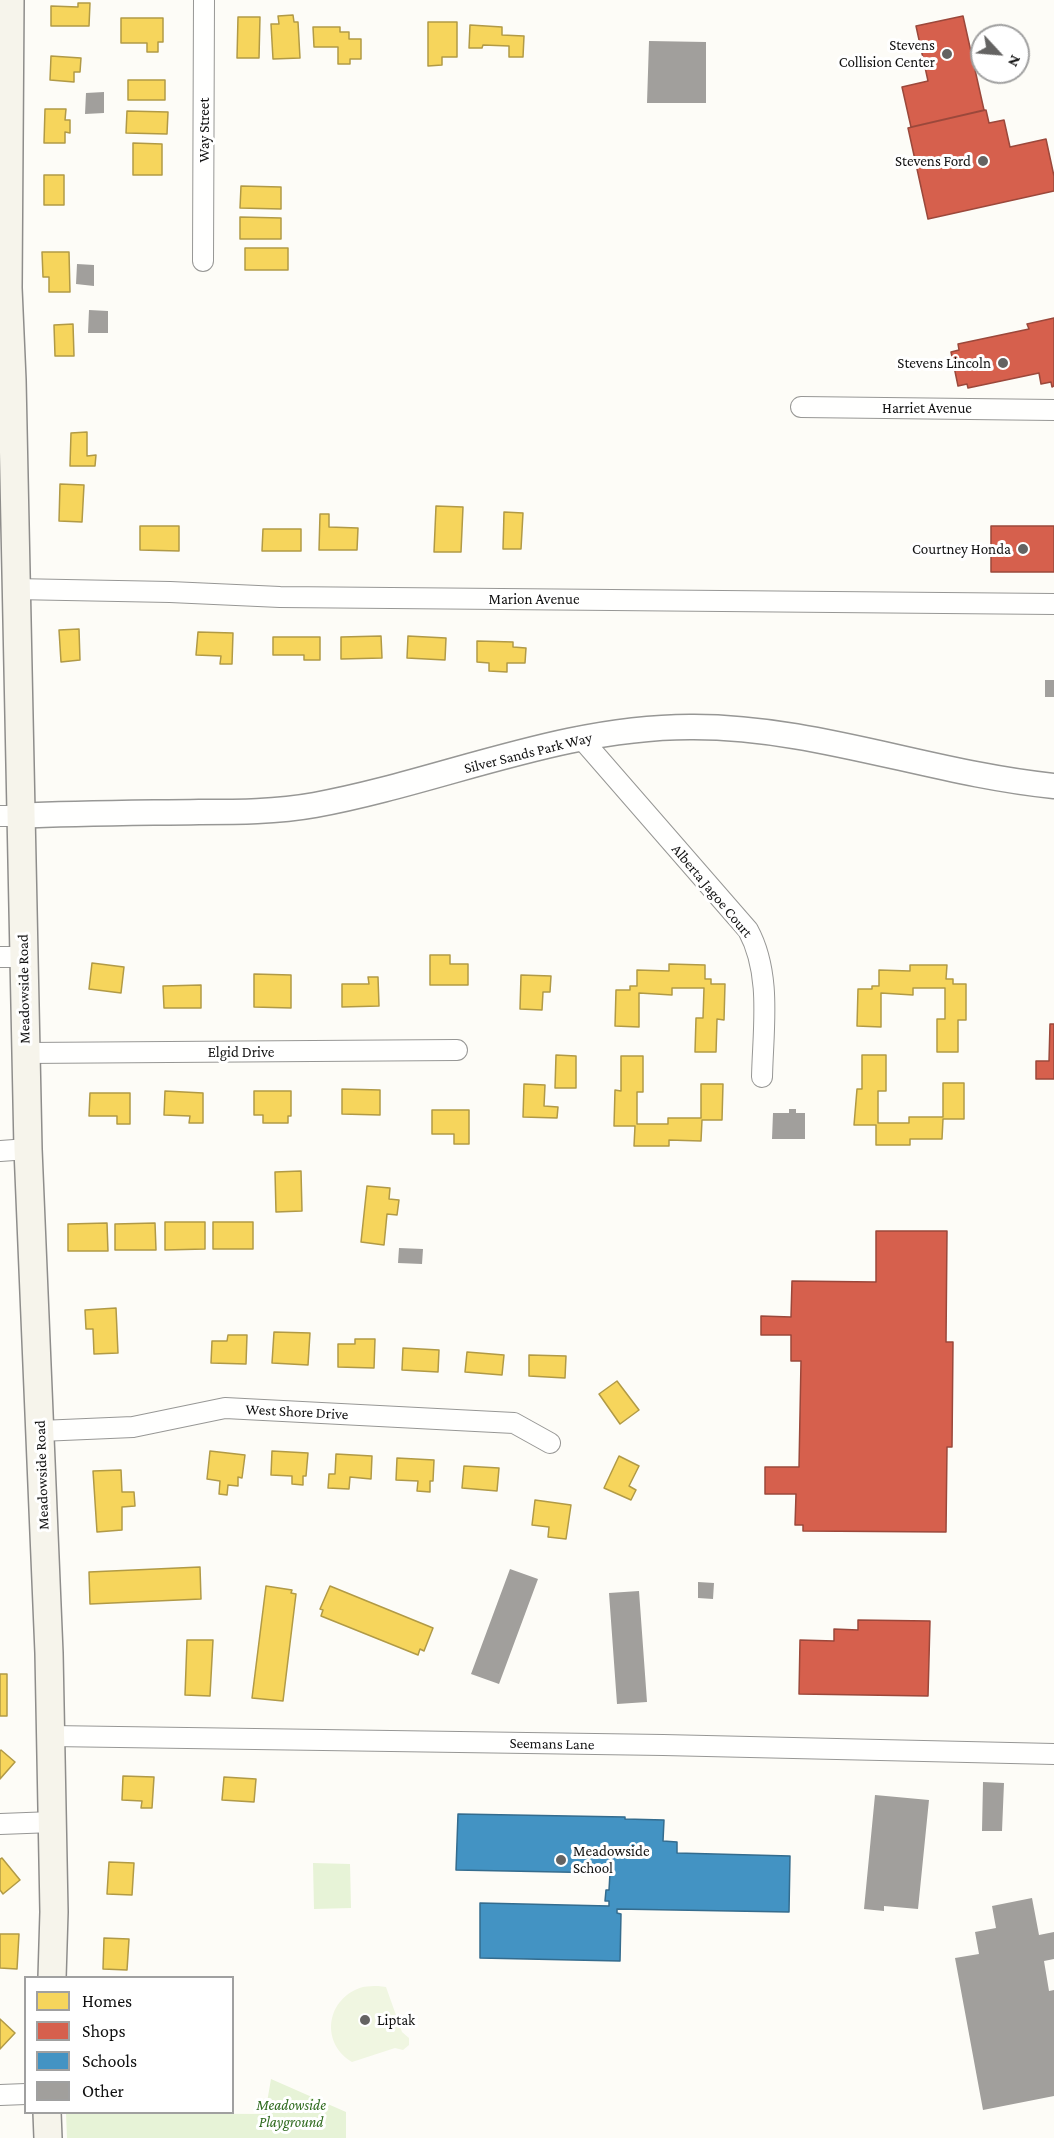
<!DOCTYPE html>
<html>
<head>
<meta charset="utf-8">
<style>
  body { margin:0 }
  #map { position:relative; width:1054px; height:2138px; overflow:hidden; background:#fdfcf7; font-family:"Crimson Pro",serif }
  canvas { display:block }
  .legend { position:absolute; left:24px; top:1976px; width:210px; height:138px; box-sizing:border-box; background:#fff; border:2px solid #a0a0a0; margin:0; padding:8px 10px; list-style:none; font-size:18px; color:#111 }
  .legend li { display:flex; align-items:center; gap:12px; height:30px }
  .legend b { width:30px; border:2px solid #a0a0a0 }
  .north { position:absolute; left:970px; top:24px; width:60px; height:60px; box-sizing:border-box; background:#fff; border:2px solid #a0a0a0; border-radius:50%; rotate:116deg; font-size:16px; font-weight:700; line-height:24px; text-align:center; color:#111 }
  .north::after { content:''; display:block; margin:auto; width:21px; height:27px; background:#646362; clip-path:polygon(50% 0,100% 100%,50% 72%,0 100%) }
</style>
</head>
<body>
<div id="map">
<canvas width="1054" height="2138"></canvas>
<ul class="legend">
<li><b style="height:16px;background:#f6d55c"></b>Homes</li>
<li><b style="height:16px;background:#d6604d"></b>Shops</li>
<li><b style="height:16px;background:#4393c3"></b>Schools</li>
<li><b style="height:16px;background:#a19f9c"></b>Other</li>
</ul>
<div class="north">N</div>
</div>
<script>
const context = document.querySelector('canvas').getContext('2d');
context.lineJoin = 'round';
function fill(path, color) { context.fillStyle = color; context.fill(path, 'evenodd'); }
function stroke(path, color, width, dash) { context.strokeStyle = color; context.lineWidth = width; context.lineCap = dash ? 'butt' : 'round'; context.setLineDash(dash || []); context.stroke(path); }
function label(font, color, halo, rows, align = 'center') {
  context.font = font + ' "Crimson Pro",serif'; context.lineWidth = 6; context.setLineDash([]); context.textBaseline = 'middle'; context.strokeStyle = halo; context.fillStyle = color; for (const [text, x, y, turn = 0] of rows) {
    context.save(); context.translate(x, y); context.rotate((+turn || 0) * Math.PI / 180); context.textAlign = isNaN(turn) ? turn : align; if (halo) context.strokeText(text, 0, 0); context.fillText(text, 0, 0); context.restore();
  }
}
fill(new Path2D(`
  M 313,1863 L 350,1864 L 351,1908 L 314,1909 Z
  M 271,2079 L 346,2112 L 346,2138 L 67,2138 L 66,2113 L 265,2114 Z`), '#e7f3d7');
fill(new Path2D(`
  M 378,1986 L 386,1987 L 402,2032 L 409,2038 L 409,2045 L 403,2050 L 395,2048 L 352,2062 C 319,2042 327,1997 363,1987 C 368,1986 373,1986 378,1986 Z`), '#f0f6e1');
const homes = new Path2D(`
  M 78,3 L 90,3 L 89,26 L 51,26 L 51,6 L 78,7 Z
  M 293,15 L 294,22 L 298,22 L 300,58 L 273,59 L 271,24 L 279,24 L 278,16 Z
  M 238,17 L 260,17 L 259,58 L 237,58 Z
  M 121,18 L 163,18 L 163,42 L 158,42 L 158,52 L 147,52 L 147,43 L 121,43 Z
  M 428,22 L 457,22 L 457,57 L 442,57 L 442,65 L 428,66 Z
  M 470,25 L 502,27 L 502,35 L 524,36 L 523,57 L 509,57 L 509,46 L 483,45 L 482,48 L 469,48 Z
  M 313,27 L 340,27 L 340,32 L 349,32 L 349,39 L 361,39 L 361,59 L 350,59 L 350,64 L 338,64 L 338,47 L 314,47 Z
  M 51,56 L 81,58 L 80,72 L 74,72 L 74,82 L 50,80 Z
  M 128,80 L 165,80 L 165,100 L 128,100 Z
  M 45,109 L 66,109 L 65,120 L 70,120 L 70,133 L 65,132 L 65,143 L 44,143 Z
  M 127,111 L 168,112 L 167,134 L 126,133 Z
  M 133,143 L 162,144 L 162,175 L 133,175 Z
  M 44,175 L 64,175 L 64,205 L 44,205 Z
  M 241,186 L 281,187 L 281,209 L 240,208 Z
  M 240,217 L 281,218 L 281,239 L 240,239 Z
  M 245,248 L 288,248 L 288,270 L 245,270 Z
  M 42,252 L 69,252 L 70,292 L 49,292 L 49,277 L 43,277 Z
  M 73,324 L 74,356 L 55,356 L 54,325 Z
  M 87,432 L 87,456 L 96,455 L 95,466 L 70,466 L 71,433 Z
  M 60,484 L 84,485 L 82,522 L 59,521 Z
  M 436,506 L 463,507 L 461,552 L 434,552 Z
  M 504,512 L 523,513 L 521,549 L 503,549 Z
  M 320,514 L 329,514 L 329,527 L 358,528 L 357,550 L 319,550 Z
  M 140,526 L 179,526 L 179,551 L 140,550 Z
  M 263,529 L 301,529 L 301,551 L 262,551 Z
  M 79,629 L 80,660 L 61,662 L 59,630 Z
  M 198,632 L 233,633 L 232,664 L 220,664 L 221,656 L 196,655 Z
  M 381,636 L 382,658 L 341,659 L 341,637 Z
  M 408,636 L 446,638 L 445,660 L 407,658 Z
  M 273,637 L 320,637 L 320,660 L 304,660 L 304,655 L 273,655 Z
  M 477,641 L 513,642 L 513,647 L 526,648 L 525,663 L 507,663 L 507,672 L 489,671 L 489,663 L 477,662 Z
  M 430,955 L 450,955 L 450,964 L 468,964 L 468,985 L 430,985 Z
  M 92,963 L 124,967 L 121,993 L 89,989 Z
  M 669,964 L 705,965 L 705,979 L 711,979 L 711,984 L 725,984 L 724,1020 L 717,1019 L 716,1052 L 695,1052 L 696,1018 L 703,1018 L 704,988 L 672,988 L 672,995 L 639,993 L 639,1027 L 615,1026 L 616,990 L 630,990 L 630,986 L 637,986 L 637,970 L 669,971 Z
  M 910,965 L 947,965 L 946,979 L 953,979 L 953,984 L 966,984 L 966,1020 L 958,1020 L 958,1052 L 937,1052 L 937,1019 L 945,1019 L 945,988 L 913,988 L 913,995 L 881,993 L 881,1027 L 857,1026 L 858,989 L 872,989 L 872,986 L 879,986 L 879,970 L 910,971 Z
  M 254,974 L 291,975 L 291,1008 L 254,1007 Z
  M 521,975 L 551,976 L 550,992 L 543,992 L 542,1010 L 520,1009 Z
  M 368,977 L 378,977 L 379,1006 L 342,1007 L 342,984 L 369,984 Z
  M 201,985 L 201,1008 L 164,1008 L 163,986 Z
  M 556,1055 L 576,1056 L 576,1088 L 555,1088 Z
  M 862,1055 L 886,1055 L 886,1091 L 878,1091 L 878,1123 L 909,1123 L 909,1117 L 943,1117 L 943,1083 L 964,1083 L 964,1119 L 943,1119 L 942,1139 L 910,1139 L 910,1145 L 876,1145 L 876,1125 L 854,1125 L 857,1089 L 862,1089 Z
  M 621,1056 L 643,1056 L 643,1092 L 637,1092 L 637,1124 L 668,1124 L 668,1118 L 701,1118 L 701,1084 L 723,1084 L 722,1120 L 702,1120 L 701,1141 L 669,1140 L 669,1146 L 634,1146 L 635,1126 L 614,1126 L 615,1090 L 621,1091 Z
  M 524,1084 L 545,1085 L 544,1106 L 558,1107 L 557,1118 L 523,1117 Z
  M 342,1089 L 380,1090 L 380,1115 L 342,1114 Z
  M 165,1091 L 203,1093 L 203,1123 L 189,1123 L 190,1116 L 164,1115 Z
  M 254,1091 L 291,1091 L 291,1116 L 288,1116 L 288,1123 L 263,1123 L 263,1115 L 254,1115 Z
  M 90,1093 L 130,1093 L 130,1124 L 117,1124 L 117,1116 L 89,1116 Z
  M 432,1110 L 469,1110 L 469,1144 L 454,1144 L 454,1134 L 432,1134 Z
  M 301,1171 L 302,1211 L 276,1212 L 275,1172 Z
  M 367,1186 L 390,1188 L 389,1199 L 399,1200 L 397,1215 L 387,1214 L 384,1245 L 361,1242 Z
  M 165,1222 L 205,1222 L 205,1249 L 165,1250 Z
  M 213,1222 L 253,1222 L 253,1249 L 213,1249 Z
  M 107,1223 L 108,1251 L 68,1251 L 68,1224 Z
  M 155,1223 L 156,1250 L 115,1250 L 115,1224 Z
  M 116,1308 L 118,1353 L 94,1354 L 93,1329 L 86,1329 L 85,1310 Z
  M 274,1332 L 310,1333 L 308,1365 L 272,1363 Z
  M 228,1335 L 247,1335 L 246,1364 L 211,1363 L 212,1341 L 227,1341 Z
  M 355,1339 L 375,1339 L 374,1368 L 338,1367 L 338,1344 L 355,1344 Z
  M 403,1348 L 439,1350 L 438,1372 L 402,1370 Z
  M 467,1352 L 504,1355 L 502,1375 L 465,1372 Z
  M 529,1355 L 566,1356 L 565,1378 L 529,1376 Z
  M 617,1381 L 639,1410 L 620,1424 L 599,1394 Z
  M 210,1451 L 245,1455 L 242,1478 L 238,1477 L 238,1486 L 228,1485 L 227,1495 L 219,1494 L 220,1481 L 207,1479 Z
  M 272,1451 L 308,1453 L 306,1476 L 303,1476 L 303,1485 L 292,1484 L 292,1476 L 271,1475 Z
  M 336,1454 L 372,1456 L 371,1479 L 350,1477 L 349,1489 L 328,1488 L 329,1474 L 335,1474 Z
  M 619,1456 L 639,1466 L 629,1486 L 636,1490 L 631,1500 L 604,1488 Z
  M 397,1458 L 434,1460 L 433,1481 L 430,1481 L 430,1492 L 417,1491 L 418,1481 L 396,1480 Z
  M 464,1466 L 499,1468 L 497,1491 L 462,1488 Z
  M 121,1470 L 122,1492 L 134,1492 L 135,1506 L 122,1507 L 122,1530 L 97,1532 L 93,1471 Z
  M 535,1500 L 571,1505 L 566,1539 L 548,1537 L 549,1527 L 532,1525 Z
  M 200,1567 L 201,1599 L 90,1604 L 89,1572 Z
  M 266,1586 L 292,1590 L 291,1593 L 296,1594 L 283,1701 L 252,1698 Z
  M 330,1586 L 433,1628 L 424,1651 L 420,1649 L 418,1655 L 321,1616 L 323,1610 L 320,1609 Z
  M 187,1640 L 213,1640 L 210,1696 L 185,1695 Z
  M 0,1674 L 7,1674 L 7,1716 L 0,1716 Z
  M 1,1750 L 15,1762 L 0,1779 L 0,1751 Z
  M 123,1776 L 154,1777 L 152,1808 L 141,1808 L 142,1801 L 122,1800 Z
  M 224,1777 L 256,1779 L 254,1802 L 222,1800 Z
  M 2,1858 L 20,1880 L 3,1894 L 0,1890 L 0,1859 Z
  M 109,1862 L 134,1863 L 132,1895 L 107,1894 Z
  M 0,1934 L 19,1934 L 17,1969 L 0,1968 Z
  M 104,1938 L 129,1939 L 127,1970 L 103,1969 Z
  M 0,2019 L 15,2033 L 0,2049 Z`);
fill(homes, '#f6d55c');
stroke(homes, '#b19a46', 1.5);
const shops = new Path2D(`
  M 963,16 L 984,110 L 911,127 L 902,87 L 928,81 L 916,26 Z
  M 986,110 L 989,123 L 1004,120 L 1010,147 L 1046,139 L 1054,176 L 1054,191 L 928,219 L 908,128 Z
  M 1054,318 L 1054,386 L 1052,387 L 1051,382 L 1041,384 L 1039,373 L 968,388 L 967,384 L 958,386 L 951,352 L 959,350 L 958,344 L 1029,329 L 1027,324 Z
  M 991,526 L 1054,526 L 1054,572 L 991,572 Z
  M 1050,1024 L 1054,1024 L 1054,1079 L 1036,1079 L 1036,1061 L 1049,1061 Z
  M 876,1231 L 947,1231 L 946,1342 L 953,1342 L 952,1447 L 947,1447 L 946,1532 L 803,1531 L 803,1525 L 795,1525 L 796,1494 L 765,1494 L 765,1467 L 799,1467 L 801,1361 L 791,1361 L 791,1335 L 761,1335 L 761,1316 L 791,1317 L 792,1281 L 876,1282 Z
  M 858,1620 L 930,1621 L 928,1696 L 799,1694 L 800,1640 L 834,1641 L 834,1629 L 858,1630 Z`);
fill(shops, '#d6604d');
stroke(shops, '#9b483b', 1.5);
const schools = new Path2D(`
  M 458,1814 L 625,1817 L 625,1819 L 664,1820 L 663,1841 L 677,1842 L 677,1853 L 790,1856 L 789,1912 L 617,1909 L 617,1913 L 621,1914 L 620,1961 L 480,1958 L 480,1903 L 609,1906 L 609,1901 L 605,1901 L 606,1890 L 609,1890 L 610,1873 L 456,1870 Z`);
fill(schools, '#4393c3');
stroke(schools, '#346c8e', 1.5);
fill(new Path2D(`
  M 649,41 L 706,42 L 706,103 L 647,103 Z
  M 104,92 L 104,113 L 85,114 L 86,93 Z
  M 77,264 L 94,265 L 94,286 L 76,284 Z
  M 89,310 L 108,311 L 108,333 L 88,333 Z
  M 1045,680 L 1054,680 L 1054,697 L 1045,697 Z
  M 789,1109 L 796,1109 L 796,1113 L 805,1113 L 805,1139 L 772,1139 L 773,1113 L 789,1113 Z
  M 399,1248 L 423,1249 L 422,1264 L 398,1263 Z
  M 510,1569 L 538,1579 L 499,1684 L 471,1674 Z
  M 698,1582 L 714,1583 L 713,1599 L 698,1598 Z
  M 639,1591 L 647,1702 L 617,1704 L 609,1593 Z
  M 983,1782 L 1004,1783 L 1002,1831 L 982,1831 Z
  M 875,1795 L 929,1800 L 918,1909 L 884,1906 L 884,1911 L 864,1909 Z
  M 1032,1898 L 1039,1935 L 1054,1932 L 1054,1959 L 1044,1961 L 1049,1991 L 1054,1990 L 1054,2096 L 983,2110 L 955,1958 L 979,1954 L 975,1932 L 996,1928 L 992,1906 Z`), '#a19f9c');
const minor = new Path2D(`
  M 203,261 L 204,0
  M 801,407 L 1054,410
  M 14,589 L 170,592 L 280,597 L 1054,604
  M 580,737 L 748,930 C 772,974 763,1029 762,1077
  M 0,816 L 20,816
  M 0,957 L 23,957
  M 25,1053 L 457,1050
  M 0,1151 L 28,1149
  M 40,1431 L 133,1427 L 225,1408 L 514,1423 L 550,1443
  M 51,1736 L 663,1745 L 1054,1754
  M 0,1824 L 53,1822
  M 0,2095 L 26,2094`);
const tertiary = new Path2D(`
  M 20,816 C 79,813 139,813 199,812 C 238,812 276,812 315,805 C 440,782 561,727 690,727 C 814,726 932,774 1054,786`);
const secondary = new Path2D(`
  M 10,0 L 8,288 L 12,380 L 28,1149 L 49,1653 L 54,1912 L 52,1978
  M 47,2112 L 48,2138`);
stroke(minor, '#979795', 22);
stroke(tertiary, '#979795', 27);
stroke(secondary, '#8e8d8b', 30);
stroke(minor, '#fffffe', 20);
stroke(tertiary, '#fffffe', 24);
stroke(secondary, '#f6f4eb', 27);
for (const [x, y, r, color] of [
  [947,54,6,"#646362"],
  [983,161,6,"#646362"],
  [1003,363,6,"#646362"],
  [1023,549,6,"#646362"],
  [561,1860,6,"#646362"],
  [365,2020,6,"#646362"]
]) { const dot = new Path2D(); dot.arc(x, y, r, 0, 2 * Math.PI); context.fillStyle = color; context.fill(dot); stroke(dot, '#fff', 2); }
label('15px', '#111', '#fff', [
  ["Stevens",935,45],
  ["Collision Center",935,62],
  ["Stevens Ford",971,161],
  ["Stevens Lincoln",991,363],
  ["Courtney Honda",1011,549],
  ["Meadowside",573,1851,"left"],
  ["School",573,1868,"left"],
  ["Liptak",377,2020,"left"]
], 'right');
label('15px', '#111', '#fff', [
  ["Way Street",204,130,-90],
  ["Harriet Avenue",927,408],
  ["Marion Avenue",534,599],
  ["Silver Sands Park Way",528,753,-14],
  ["Alberta Jagoe Court",712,891,50],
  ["Meadowside Road",24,989,-91],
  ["Elgid Drive",241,1052],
  ["West Shore Drive",297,1412,3],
  ["Meadowside Road",42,1475,-92],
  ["Seemans Lane",552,1744,1]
]);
label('italic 15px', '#2f6b1f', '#fff', [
  ["Meadowside",291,2105],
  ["Playground",291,2122]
]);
</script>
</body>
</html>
